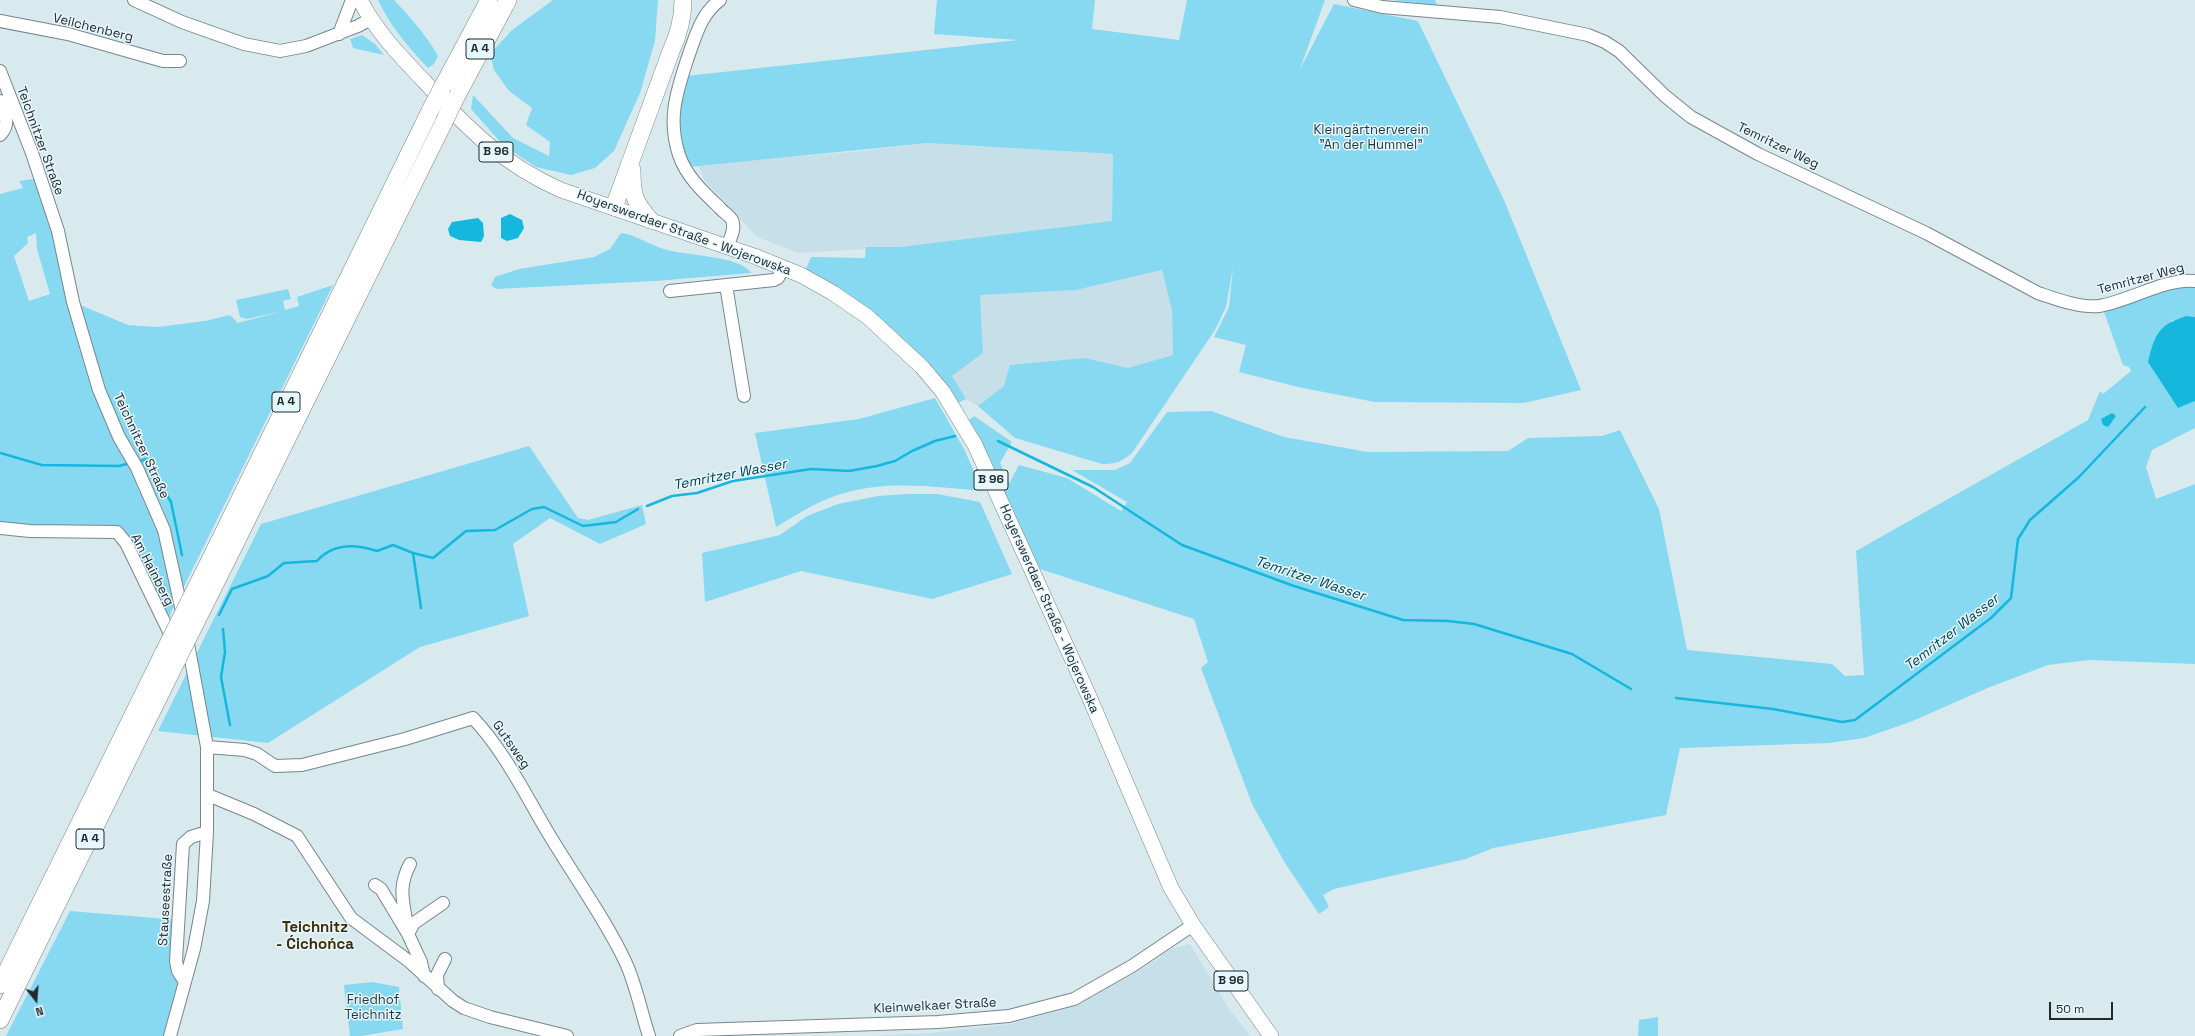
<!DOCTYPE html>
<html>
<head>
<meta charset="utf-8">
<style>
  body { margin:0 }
  #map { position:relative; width:2195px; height:1036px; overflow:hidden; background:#d9eaef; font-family:"Space Grotesk",sans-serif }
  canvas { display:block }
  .north { position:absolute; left:16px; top:980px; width:40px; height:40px; -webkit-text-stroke:3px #e6f7fd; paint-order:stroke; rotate:163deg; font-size:11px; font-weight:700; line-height:16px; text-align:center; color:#23292b }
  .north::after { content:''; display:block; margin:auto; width:14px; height:18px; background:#23292b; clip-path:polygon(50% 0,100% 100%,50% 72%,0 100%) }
  .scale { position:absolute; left:2049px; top:1002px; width:64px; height:18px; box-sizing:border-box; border:2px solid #23292b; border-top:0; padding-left:5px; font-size:12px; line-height:14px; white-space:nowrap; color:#23292b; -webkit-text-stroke:3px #e6f7fd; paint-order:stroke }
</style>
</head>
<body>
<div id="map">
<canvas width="2195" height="1036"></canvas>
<div class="north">N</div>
<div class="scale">50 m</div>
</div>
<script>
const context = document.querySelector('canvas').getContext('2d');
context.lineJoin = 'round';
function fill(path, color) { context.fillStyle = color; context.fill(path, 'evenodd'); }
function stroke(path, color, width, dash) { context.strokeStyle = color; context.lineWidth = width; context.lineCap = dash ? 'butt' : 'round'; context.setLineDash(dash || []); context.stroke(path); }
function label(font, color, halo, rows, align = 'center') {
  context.font = font + ' "Space Grotesk",sans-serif'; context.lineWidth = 3; context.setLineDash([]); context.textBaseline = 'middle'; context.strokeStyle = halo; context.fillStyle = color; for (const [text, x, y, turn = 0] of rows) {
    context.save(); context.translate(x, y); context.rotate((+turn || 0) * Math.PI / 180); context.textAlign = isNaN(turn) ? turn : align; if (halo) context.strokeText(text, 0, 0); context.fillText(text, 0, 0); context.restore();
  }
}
fill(new Path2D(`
  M 928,143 L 1113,154 L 1112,221 L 900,247 L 798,253 L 757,237 L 704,180 L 698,165 L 851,152 Z
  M 1162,270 L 1172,311 L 1173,355 L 1128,368 L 1085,358 L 1004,386 L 978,406 L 966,399 L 952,376 L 983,353 L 980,295 L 1076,290 Z
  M 1190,944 L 1229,1009 L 1250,1036 L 869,1036 L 929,1033 L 1010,1024 L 1076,1006 L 1147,966 L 1171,949 Z`), '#c6dfe8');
fill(new Path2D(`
  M 378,0 L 394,0 C 410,17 427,36 438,56 L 434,64 L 428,68 C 409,48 390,26 378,0 Z
  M 553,0 L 658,0 L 655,41 L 640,93 L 614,151 L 595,168 L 571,175 L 536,167 L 503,145 L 471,109 L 473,95 L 513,138 L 549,156 L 550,142 L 526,125 L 532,108 L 509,91 L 494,70 L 490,54 L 512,30 Z
  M 937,0 L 1095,0 L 1092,29 L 1179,40 L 1187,0 L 1325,0 L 1300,69 L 1334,4 L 1418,21 L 1504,200 L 1581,390 L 1524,403 L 1375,402 L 1298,387 L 1239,372 L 1246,345 L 1214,337 L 1229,307 L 1233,267 L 1226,307 L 1215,330 L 1132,453 C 1122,462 1115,464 1102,464 L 1015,438 L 978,406 L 1004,386 L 1010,365 L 1085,358 L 1128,368 L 1173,355 L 1172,311 L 1162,270 L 1076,290 L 980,295 L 983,353 L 952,376 L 966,399 L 958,403 L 805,271 L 811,257 L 865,258 L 866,247 L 900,247 L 1112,221 L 1113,154 L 928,143 L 688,167 L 676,124 L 686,76 L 1018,40 L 934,34 Z
  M 1395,0 L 1435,0 L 1437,5 L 1399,1 Z
  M 362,35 L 375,44 L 384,55 L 353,48 L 350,39 Z
  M 40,178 L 73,302 L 128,325 L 158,327 L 205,321 L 230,315 L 238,323 L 282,311 L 247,319 L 240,317 L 236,300 L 288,289 L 291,299 L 283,301 L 285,310 L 299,306 L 297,297 L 333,285 L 165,625 L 117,532 L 0,528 L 0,194 L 23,188 L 19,181 ZM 36,233 L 37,249 L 50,294 L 29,301 L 14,256 L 28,243 L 27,237 Z
  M 621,233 C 637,235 649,245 664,249 C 684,256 740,255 751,273 L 655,281 L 496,289 L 491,285 L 495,277 L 519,269 L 594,257 L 610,249 Z
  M 2188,285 L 2195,287 L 2195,317 L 2186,316 L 2171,321 L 2178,408 L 2195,401 L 2195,428 L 2152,450 L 2146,467 L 2156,499 L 2195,484 L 2195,664 L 2089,660 L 2048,665 L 1990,687 L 1910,722 L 1864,738 L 1829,743 L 1680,748 L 1666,815 L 1493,848 L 1466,859 L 1334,889 L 1323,895 L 1329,907 L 1319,914 L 1285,863 L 1252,804 L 1201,668 L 1208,662 L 1194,619 L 1040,569 L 969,420 L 974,416 L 1012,442 L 1000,463 L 1009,484 L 1019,465 L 1067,478 L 1121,511 L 1127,502 L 1072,470 L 1115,470 L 1130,463 L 1167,412 L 1211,411 L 1284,437 L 1368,452 L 1508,451 L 1528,438 L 1602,436 L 1620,430 L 1659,509 L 1687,650 L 1832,664 L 1845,676 L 1864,675 L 1856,551 L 2088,420 L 2100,391 L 2103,394 L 2131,371 L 2129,367 L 2123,365 L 2104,312 L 2108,308 L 2174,288 Z
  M 935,398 L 964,449 L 983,491 C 934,487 883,479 835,496 C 814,503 795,516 776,527 L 755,433 L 859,419 Z
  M 529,446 L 578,518 L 588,520 L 642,505 L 646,524 L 600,544 L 550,518 L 513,544 L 529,616 L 420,647 L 268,743 L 158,731 L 261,524 Z
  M 908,494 L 937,494 L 980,502 L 1012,574 L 932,599 L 801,571 L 705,602 L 702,553 L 780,535 L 807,516 L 838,504 L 878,496 Z
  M 70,911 L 178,920 L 176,961 L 185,982 L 164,1036 L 6,1036 Z
  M 372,982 L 399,987 L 403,1029 L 361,1036 L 350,1036 L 344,985 Z
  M 1658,1017 L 1658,1036 L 1638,1036 L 1639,1020 Z`), '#87d8f1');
fill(new Path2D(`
  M 510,214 L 522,220 L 524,228 L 518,238 L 507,241 L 501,238 L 501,218 Z
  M 478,218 L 483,223 L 484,236 L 481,242 L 459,240 L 450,236 L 448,229 L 452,222 Z
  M 2186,316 L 2195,317 L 2195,401 L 2178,408 L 2148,362 C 2155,334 2158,325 2186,316 Z
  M 2112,413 L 2116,416 L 2108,427 L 2103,425 L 2101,419 Z`), '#15b7dc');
stroke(new Path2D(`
  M 998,441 L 1093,487 L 1182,545 L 1294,586 L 1403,620 L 1448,621 L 1474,624 L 1572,654 L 1631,689
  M 0,453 L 42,465 L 119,466 L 130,463
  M 137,462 L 147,459 L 156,469 L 161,485 L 171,502 L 182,555
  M 647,506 L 672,496 L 697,493 L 733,481 L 811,469 L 849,471 L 877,466 L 895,461 L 912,451 L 935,441 L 955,436
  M 413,553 L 421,608
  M 219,615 L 232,589 L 268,576 L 284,563 L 317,561 C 333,543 356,544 377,551 L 393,545 L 413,553 L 433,558 L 466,531 L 495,530 L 532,509 L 544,507 L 583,526 L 616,522 L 638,509
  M 223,629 L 225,652 L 221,677 L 230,725
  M 1676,698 L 1773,709 L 1842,722 L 1855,720 L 1991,618 L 2011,598 L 2018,539 L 2030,520 L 2079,477 L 2145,407`), '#15b7dc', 2.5);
const minor = new Path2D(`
  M 134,0 L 182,22 L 244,44 L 280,51 L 306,46 L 358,26 L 371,19
  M 720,0 C 701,14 696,35 688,57 C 677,91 667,118 679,155 C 686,176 703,192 719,207 C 722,211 730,216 732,220 C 736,229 730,239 727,246
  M 1354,0 L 1382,7 L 1500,17 L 1588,35 L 1605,42 L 1619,51 L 1665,96 L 1691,117 L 1758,154 L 1926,233 L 2038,293 C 2056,299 2080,308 2099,306 C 2130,301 2165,278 2195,281
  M 0,21 L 68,34 L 163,61 L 180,61
  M 339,34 L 352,0
  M 0,71 L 32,153 L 58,231 L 73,302 L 99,390 L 119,437 L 137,468 L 164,530 L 183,616
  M 0,101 C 5,114 11,124 0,135
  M 726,285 L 744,396
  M 670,291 L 774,280 L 778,278 L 784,267
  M 0,528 L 30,531 L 117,532 L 126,543 L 174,642
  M 207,747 L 245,750 L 257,754 L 275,766 L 302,765 L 405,739 L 473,718 C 504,751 524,792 547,831 C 573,875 603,915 625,961 C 636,984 641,1012 649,1036
  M 208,795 L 254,814 L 297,836 L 351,918 L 410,962 L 453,1001 L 464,1008 L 490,1017 L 567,1036
  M 375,885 L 381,889 L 408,934 C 405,905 396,890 410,864
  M 424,976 L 421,962 L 408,934 L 414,923 L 443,903
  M 185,982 L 178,971 L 176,961 L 183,844 L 191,837 L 207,832
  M 438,989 L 437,975 L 445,959
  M 170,1036 L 194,949 L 203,901 L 207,832 L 207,747 L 187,638
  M 680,1036 L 697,1030 L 938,1022 L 1009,1016 L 1074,999 L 1132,966 L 1193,925`);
const major = new Path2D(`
  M 360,0 C 376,31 400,56 424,81 C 467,128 502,164 561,190 L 754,256 L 801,275 L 833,293 L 868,317 L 922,367 L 943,392 L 975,445 L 1088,694 L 1171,888 L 1193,925 L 1271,1036`);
const highway = new Path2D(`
  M 443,86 L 489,0
  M 455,99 L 508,0
  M 632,170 C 632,195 634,201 650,220
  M 614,207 L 671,51 C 679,34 683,18 683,0
  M 214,552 L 431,109
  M 228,558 L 444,122
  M 0,985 L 164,652
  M 0,1020 L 178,658`);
stroke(minor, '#77868b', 14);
stroke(major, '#77868b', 16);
stroke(highway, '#77868b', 18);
stroke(minor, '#fff', 12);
stroke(major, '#fff', 15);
stroke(highway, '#fff', 17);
const highwayBridge = new Path2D(`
  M 431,109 L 443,86
  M 444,122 L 455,99
  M 164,652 L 214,552
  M 178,658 L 228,558`);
stroke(highwayBridge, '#77868b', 18, []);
stroke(highwayBridge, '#fff', 17);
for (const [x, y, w] of [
  [480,49,28],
  [496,152,34],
  [286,402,28],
  [991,480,34],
  [90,839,28],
  [1231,981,34]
]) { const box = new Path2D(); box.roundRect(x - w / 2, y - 10, w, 20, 3); context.fillStyle = '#e6f7fd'; context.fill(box); stroke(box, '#23292b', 1); }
label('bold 12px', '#23292b', null, [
  ["A 4",480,49],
  ["B 96",496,152],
  ["A 4",286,402],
  ["B 96",991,480],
  ["A 4",90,839],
  ["B 96",1231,981]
]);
label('13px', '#23292b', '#e6f7fd', [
  ["Veilchenberg",93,28,14],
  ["Teichnitzer Straße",40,141,70],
  ["Temritzer Weg",1778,146,26],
  ["Hoyerswerdaer Straße - Wojerowska",684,233,20],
  ["Temritzer Weg",2141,279,-15],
  ["Teichnitzer Straße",141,446,65],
  ["Am Hainberg",152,570,63],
  ["Hoyerswerdaer Straße - Wojerowska",1049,609,66],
  ["Gutsweg",511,745,55],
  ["Stauseestraße",166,900,-87],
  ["Kleinwelkaer Straße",935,1006,-3]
]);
label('13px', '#1f363d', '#e6f7fd', [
  ["Kleingärtnerverein",1371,130],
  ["\"An der Hummel\"",1371,145],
  ["Friedhof",373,1000],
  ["Teichnitz",373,1015]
]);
label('italic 14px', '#034352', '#e6f7fd', [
  ["Temritzer Wasser",730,475,-11],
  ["Temritzer Wasser",1310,579,18],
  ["Temritzer Wasser",1952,633,-38]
]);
label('bold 15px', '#3f2c04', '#e6f7fd', [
  ["Teichnitz",315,928],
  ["- Ćichońca",315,945]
]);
</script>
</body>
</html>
